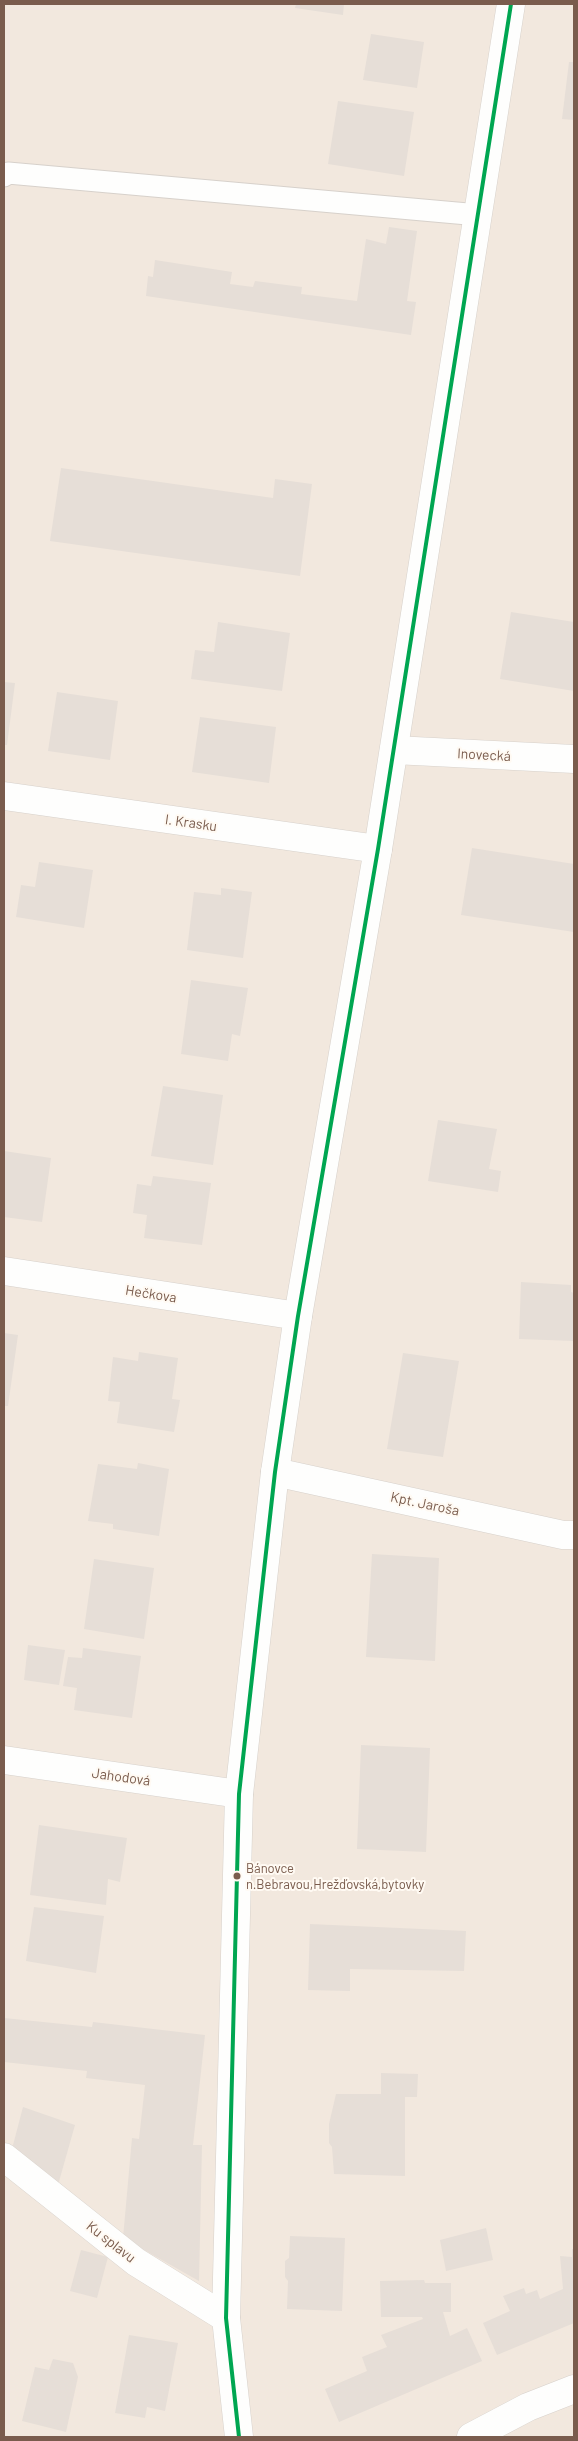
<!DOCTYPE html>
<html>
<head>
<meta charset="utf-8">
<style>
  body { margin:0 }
  #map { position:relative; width:578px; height:2441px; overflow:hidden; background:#f9f5f0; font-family:Barlow,sans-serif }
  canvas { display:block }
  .frame { position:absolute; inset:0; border:5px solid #7a5c4d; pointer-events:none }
</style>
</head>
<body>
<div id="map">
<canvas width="578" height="2441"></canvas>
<div class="frame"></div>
</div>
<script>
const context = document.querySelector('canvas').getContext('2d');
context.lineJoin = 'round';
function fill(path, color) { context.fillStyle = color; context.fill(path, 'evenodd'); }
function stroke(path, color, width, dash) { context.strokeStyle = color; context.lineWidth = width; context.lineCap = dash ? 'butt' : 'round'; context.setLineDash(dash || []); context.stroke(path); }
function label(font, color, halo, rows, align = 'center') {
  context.font = font + ' Barlow,sans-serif'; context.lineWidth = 4; context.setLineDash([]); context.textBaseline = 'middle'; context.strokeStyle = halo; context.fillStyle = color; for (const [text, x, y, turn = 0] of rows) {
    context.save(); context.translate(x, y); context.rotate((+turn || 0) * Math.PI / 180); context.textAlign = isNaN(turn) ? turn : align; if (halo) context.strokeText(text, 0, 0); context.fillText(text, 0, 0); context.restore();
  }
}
fill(new Path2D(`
  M 4,4 L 574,4 L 574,2437 L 4,2437 Z`), '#f2e8de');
fill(new Path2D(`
  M 296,4 L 344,4 L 343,15 L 295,8 Z
  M 371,34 L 424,42 L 417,88 L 363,80 Z
  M 569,62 L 574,62 L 574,120 L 562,119 Z
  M 338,101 L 414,112 L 404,176 L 328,164 Z
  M 389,227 L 417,231 L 407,301 L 416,302 L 411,335 L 146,296 L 148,276 L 153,277 L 155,260 L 232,272 L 230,284 L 253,287 L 255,281 L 302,287 L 301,294 L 357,301 L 366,239 L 386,244 Z
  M 61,468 L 273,498 L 275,479 L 312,484 L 300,576 L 50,541 Z
  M 511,612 L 574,622 L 574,691 L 500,679 Z
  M 218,622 L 290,633 L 282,691 L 191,679 L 195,650 L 214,652 Z
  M 4,682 L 15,683 L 7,745 L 4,745 Z
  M 57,692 L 118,701 L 110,760 L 48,751 Z
  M 200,717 L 276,727 L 269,783 L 192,772 Z
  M 472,848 L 574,864 L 574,932 L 461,915 Z
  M 39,862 L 93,870 L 84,928 L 16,917 L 21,885 L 35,887 Z
  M 221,888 L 252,892 L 243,958 L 187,950 L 194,892 L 221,895 Z
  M 191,980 L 248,988 L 240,1036 L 232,1034 L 228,1061 L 181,1054 Z
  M 163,1086 L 223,1095 L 213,1165 L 151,1156 Z
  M 438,1120 L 497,1129 L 489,1169 L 501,1171 L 498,1192 L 428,1181 Z
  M 4,1151 L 51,1158 L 42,1222 L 4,1217 Z
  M 153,1176 L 211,1183 L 202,1245 L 144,1238 L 147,1215 L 133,1213 L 137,1184 L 151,1186 Z
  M 521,1282 L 571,1285 L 571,1292 L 574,1293 L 574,1341 L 519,1339 Z
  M 4,1333 L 18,1335 L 8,1406 L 4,1406 Z
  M 139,1352 L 178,1358 L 172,1399 L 180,1400 L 174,1432 L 117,1423 L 120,1402 L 108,1401 L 113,1357 L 138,1361 Z
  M 403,1353 L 459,1361 L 443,1457 L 387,1449 Z
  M 138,1463 L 169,1469 L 159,1536 L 113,1529 L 113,1524 L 88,1521 L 98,1464 L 137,1469 Z
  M 372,1554 L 439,1558 L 435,1661 L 366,1657 Z
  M 94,1559 L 154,1568 L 144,1639 L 84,1629 Z
  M 28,1645 L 65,1650 L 59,1685 L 24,1680 Z
  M 83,1648 L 141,1656 L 132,1718 L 74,1710 L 77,1688 L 63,1686 L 68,1657 L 82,1658 Z
  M 361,1745 L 430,1748 L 426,1852 L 357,1849 Z
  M 39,1825 L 127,1838 L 120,1882 L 108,1879 L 106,1905 L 30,1895 Z
  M 34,1907 L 104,1916 L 96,1973 L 26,1961 Z
  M 310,1924 L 466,1931 L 464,1971 L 350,1969 L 350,1991 L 308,1990 Z
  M 4,2018 L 92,2027 L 93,2022 L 205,2035 L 193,2145 L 202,2145 L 199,2281 L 123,2238 L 132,2138 L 139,2139 L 145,2085 L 86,2078 L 87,2071 L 4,2062 Z
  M 381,2073 L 418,2074 L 417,2097 L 405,2097 L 405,2176 L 334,2174 L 332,2147 L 329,2143 L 329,2124 L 336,2094 L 381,2094 Z
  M 23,2107 L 75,2125 L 58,2185 L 12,2149 Z
  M 486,2228 L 493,2260 L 446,2271 L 440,2240 Z
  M 290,2236 L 345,2238 L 342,2311 L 287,2309 L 288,2281 L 285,2277 L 285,2261 L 289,2258 Z
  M 572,2249 L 574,2249 L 574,2323 L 497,2355 L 483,2323 L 510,2311 L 503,2296 L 524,2288 L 526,2294 L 537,2290 L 540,2299 L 563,2289 L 560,2256 L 572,2257 Z
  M 81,2250 L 108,2257 L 97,2298 L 70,2291 Z
  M 424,2280 L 425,2283 L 451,2283 L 451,2312 L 443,2312 L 450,2336 L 467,2328 L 482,2361 L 339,2422 L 325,2389 L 367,2371 L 362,2357 L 387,2347 L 381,2335 L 423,2319 L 422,2317 L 381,2317 L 380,2281 Z
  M 129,2335 L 178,2343 L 165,2411 L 147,2407 L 145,2418 L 115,2413 Z
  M 53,2359 L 73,2363 L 78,2377 L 66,2432 L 22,2421 L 35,2367 L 49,2370 Z`), '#e6ded7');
const service = new Path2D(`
  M 4,176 L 8,173 L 479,215`);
const minor = new Path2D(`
  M 394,750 L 574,759
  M 4,796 L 378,849
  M 4,1271 L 298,1316
  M 275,1472 L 563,1535 L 574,1535
  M 4,1760 L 239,1794
  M 4,2157 L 136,2262 L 226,2318`);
const tertiary = new Path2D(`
  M 239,2437 L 226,2318 L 239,1794 L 275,1472 L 298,1316 L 378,849 L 511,4
  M 471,2437 L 528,2407 L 574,2389`);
stroke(service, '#d7d1cb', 23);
stroke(minor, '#d7d1cb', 29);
stroke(tertiary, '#d7d1cb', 29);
stroke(service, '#fefefd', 21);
stroke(minor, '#fefefd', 28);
stroke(tertiary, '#fefefd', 28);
stroke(new Path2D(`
  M 239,2437 L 226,2318 L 239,1794 L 275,1472 L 298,1316 L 378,849 L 511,4`), '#00a651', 4);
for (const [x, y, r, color] of [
  [237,1876,4.5,"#7a5c4d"]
]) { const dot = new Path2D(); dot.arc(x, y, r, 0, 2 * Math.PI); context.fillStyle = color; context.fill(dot); stroke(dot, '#fffaf3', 2); }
label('13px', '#7a5c4d', '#fffaf3', [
  ["Bánovce",246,1869],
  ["n.Bebravou,Hrežďovská,bytovky",246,1885]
], 'left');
label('14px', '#7a5c4d', '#fffaf3', [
  ["Inovecká",484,755,3],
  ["I. Krasku",191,823,8],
  ["Hečkova",151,1294,9],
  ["Kpt. Jaroša",425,1504,12],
  ["Jahodová",121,1777,8],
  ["Ku splavu",111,2242,38]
]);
</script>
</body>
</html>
